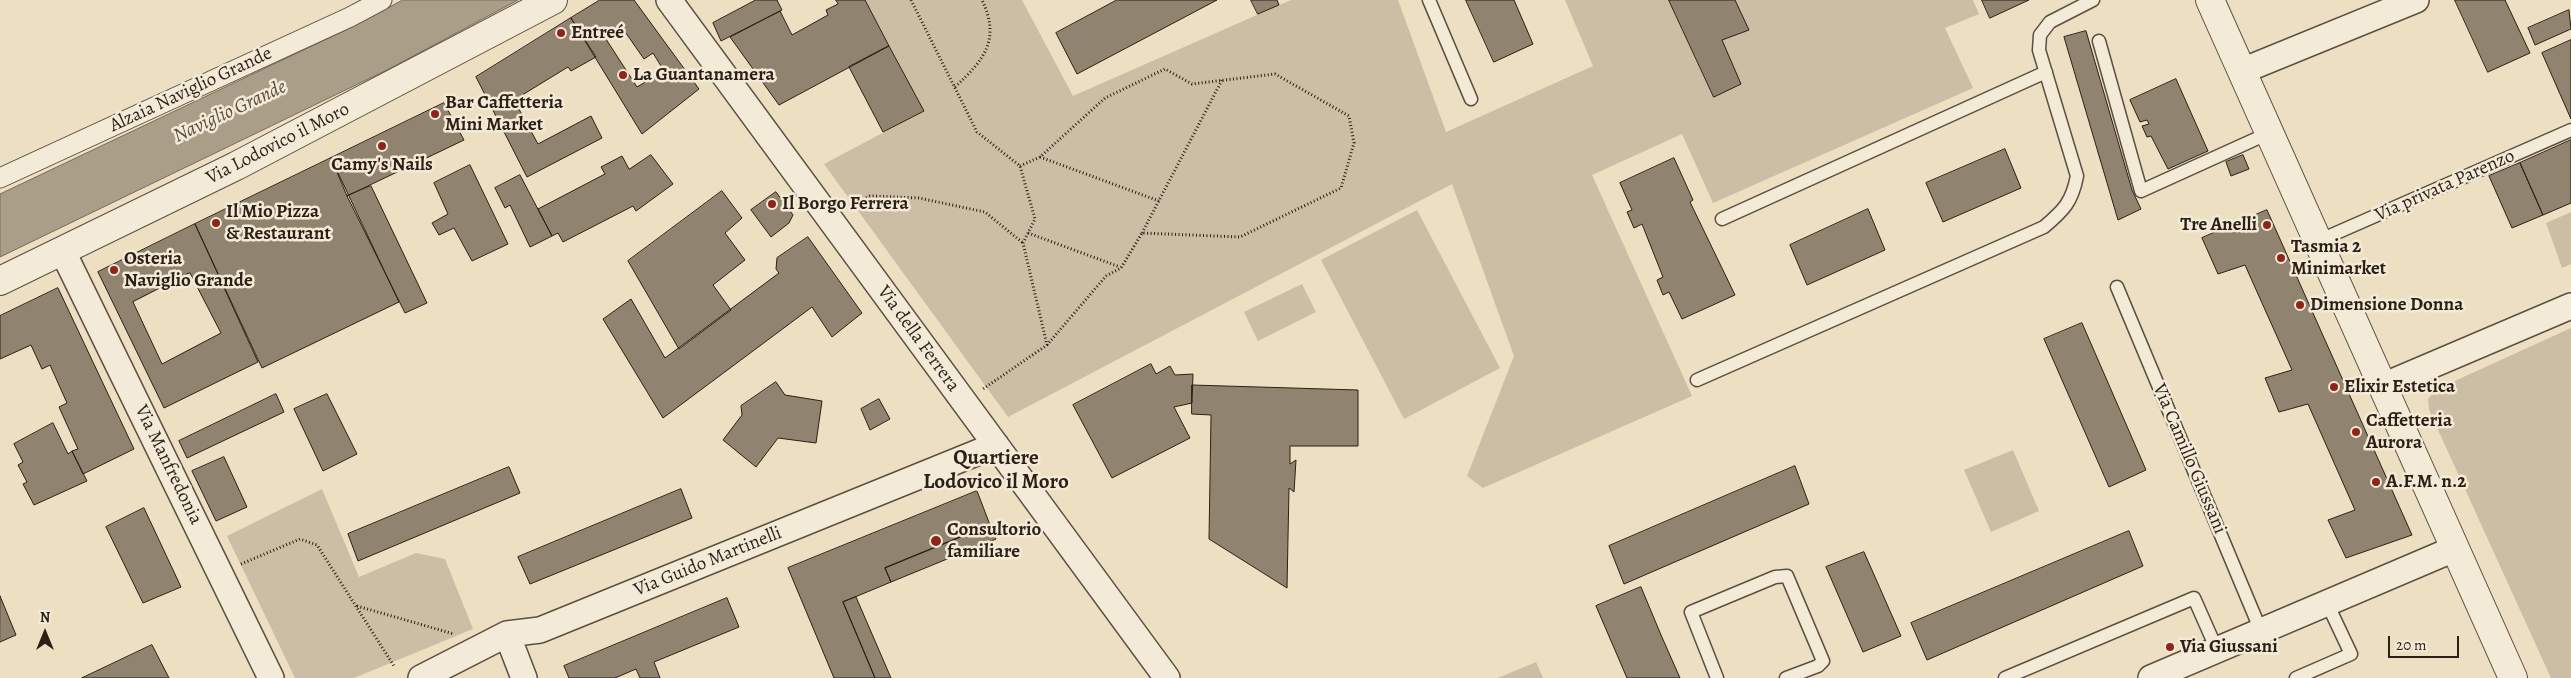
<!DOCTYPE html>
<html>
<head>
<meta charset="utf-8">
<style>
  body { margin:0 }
  #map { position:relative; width:2571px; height:678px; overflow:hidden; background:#ecdfc2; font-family:Alegreya,serif }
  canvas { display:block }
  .north { position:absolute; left:20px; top:608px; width:50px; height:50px; -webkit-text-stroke:4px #f3ead7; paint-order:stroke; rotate:0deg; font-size:14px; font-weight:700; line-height:20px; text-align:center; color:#2c1f16 }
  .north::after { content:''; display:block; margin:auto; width:18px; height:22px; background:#2c1f16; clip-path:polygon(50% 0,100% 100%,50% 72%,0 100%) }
  .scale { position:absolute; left:2388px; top:636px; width:71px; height:22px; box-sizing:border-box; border:2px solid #2c1f16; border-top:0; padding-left:6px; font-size:15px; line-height:18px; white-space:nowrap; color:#2c1f16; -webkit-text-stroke:4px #f3ead7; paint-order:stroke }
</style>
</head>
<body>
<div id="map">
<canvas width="2571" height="678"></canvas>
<div class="north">N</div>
<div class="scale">20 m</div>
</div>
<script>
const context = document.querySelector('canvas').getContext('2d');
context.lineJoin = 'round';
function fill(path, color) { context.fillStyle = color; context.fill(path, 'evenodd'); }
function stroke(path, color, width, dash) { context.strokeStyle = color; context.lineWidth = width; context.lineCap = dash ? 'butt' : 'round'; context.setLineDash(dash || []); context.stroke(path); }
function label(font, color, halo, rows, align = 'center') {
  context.font = font + ' Alegreya,serif'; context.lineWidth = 5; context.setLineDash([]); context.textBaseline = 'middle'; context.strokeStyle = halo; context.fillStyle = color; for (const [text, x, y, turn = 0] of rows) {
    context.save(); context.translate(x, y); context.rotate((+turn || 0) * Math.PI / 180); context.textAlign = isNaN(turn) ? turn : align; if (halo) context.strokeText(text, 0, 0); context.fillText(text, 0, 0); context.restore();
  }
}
fill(new Path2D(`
  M 865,0 L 1022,0 L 1073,96 L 1291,0 L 1398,0 L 1446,132 L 1593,66 L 1565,0 L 1973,0 L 1979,14 L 1945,28 L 1973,88 L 1713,203 L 1682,134 L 1592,175 L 1692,396 L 1483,488 L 1467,476 L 1514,356 L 1452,184 L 1008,417 L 824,164 L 924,111 Z
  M 1417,210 L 1500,368 L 1404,419 L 1321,260 Z
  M 2571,212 L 2571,264 L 2562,268 L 2546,223 Z
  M 1302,284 L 1316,312 L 1258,341 L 1244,312 Z
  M 2571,328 L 2571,678 L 2551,678 L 2429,410 L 2428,399 L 2435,390 Z
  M 2013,450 L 2039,511 L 1991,532 L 1964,470 Z
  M 322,489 L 359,577 L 416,553 L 445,559 L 473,629 L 354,678 L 295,678 L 227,536 Z
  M 1536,662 L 1543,678 L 1498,678 Z`), '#cbbea5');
const water = new Path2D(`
  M 403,0 L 518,0 L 389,69 L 0,257 L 0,194 L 354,26 Z`);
fill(water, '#ab9e88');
stroke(water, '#786b5a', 1);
const building = new Path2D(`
  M 600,0 L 634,0 L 699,89 L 642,134 L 571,18 ZM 621,26 L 644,59 L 653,53 L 664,71 L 637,87 L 604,36 Z
  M 756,0 L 777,0 L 782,10 L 721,41 L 713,23 Z
  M 836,0 L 865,0 L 889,46 L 779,105 L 730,37 L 780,11 L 792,35 L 828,15 L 826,10 L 838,4 Z
  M 1117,0 L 1217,0 L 1077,74 L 1056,33 Z
  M 1251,0 L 1277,0 L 1279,5 L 1258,14 Z
  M 1466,0 L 1514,0 L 1533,44 L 1494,62 Z
  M 1669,0 L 1735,0 L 1749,30 L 1722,40 L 1741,84 L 1714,97 Z
  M 1982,0 L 2029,0 L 1990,18 Z
  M 2455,0 L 2505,0 L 2530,53 L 2488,72 Z
  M 2569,10 L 2571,29 L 2535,45 L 2528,28 Z
  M 571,18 L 596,57 L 571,71 L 568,67 L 514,100 L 538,144 L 591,116 L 602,138 L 527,177 L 476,77 Z
  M 2086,31 L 2132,190 L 2141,209 L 2118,220 L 2064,37 Z
  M 2571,40 L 2571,119 L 2542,53 Z
  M 889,46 L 924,111 L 883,132 L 849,67 Z
  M 2176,79 L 2208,151 L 2168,169 L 2151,136 L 2147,137 L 2142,126 L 2149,124 L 2147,120 L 2140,122 L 2130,100 Z
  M 444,103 L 464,140 L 347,196 L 331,158 Z
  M 2571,140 L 2571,203 L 2543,215 L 2520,163 Z
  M 2005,149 L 2021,188 L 1943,222 L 1926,183 Z
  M 651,155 L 673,184 L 636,211 L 633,206 L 563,242 L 558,233 L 552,236 L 538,209 L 605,174 L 601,167 L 622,156 L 629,169 Z
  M 2243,155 L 2249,169 L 2231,176 L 2226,162 Z
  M 331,158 L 399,302 L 262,368 L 195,224 Z
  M 1674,158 L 1693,200 L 1690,202 L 1735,295 L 1682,319 L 1669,292 L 1663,295 L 1657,280 L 1663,277 L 1642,224 L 1634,228 L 1627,212 L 1632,210 L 1620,183 Z
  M 2520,163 L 2543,215 L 2512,228 L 2489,176 Z
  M 470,165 L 508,244 L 472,261 L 454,228 L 439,235 L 432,223 L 448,214 L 434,183 Z
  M 520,175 L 552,236 L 530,247 L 510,205 L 505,208 L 495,188 Z
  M 371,186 L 427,303 L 405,313 L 347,196 Z
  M 722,191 L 742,218 L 725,233 L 745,260 L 713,285 L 731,310 L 679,349 L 628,261 Z
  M 776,192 L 793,215 L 789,223 L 771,237 L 751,210 Z
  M 1868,209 L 1885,250 L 1807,285 L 1790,245 Z
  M 2267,210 L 2412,535 L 2346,558 L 2328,520 L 2355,510 L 2308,404 L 2279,412 L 2265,378 L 2292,370 L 2245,265 L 2218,274 L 2202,238 Z
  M 195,224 L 258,362 L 164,408 L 98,272 ZM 190,273 L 221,333 L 162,364 L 133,302 Z
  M 808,237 L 862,313 L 832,337 L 812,307 L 663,418 L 603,319 L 631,299 L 665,358 L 779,273 L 776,269 L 777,258 Z
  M 58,288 L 134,449 L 83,474 L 72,451 L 78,449 L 59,407 L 67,403 L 50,365 L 42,369 L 31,345 L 0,359 L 0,316 Z
  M 2082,323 L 2146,470 L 2109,487 L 2044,339 Z
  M 1151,364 L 1156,374 L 1170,366 L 1175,375 L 1193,374 L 1192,403 L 1174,407 L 1190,438 L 1112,478 L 1073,405 Z
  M 776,382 L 785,395 L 822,401 L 816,443 L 778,438 L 756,467 L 723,440 L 742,415 L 741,406 Z
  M 1192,385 L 1358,390 L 1358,446 L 1290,446 L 1290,464 L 1296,460 L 1294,492 L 1289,488 L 1287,588 L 1209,539 L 1211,415 L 1192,414 Z
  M 276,394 L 284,412 L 187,458 L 179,441 Z
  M 327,394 L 357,454 L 323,471 L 294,409 Z
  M 879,399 L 890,419 L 870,430 L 861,409 Z
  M 53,423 L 68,454 L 72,451 L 87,481 L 34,505 L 23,484 L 27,482 L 18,465 L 23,462 L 14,444 Z
  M 224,457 L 247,507 L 216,521 L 192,471 Z
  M 1795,466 L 1809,504 L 1624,584 L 1609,546 Z
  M 509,467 L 520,493 L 358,561 L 348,534 Z
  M 681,489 L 692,518 L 530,584 L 518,557 Z
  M 977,491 L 990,525 L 885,568 L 891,582 L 843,602 L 875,678 L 834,678 L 788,568 Z
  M 144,508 L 181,587 L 143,603 L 106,527 Z
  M 990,525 L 996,539 L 891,582 L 885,568 Z
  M 2129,531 L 2143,566 L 1927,660 L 1911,623 Z
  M 1864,552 L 1901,636 L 1863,652 L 1826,567 Z
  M 1641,587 L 1661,635 L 1680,678 L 1627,678 L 1596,606 Z
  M 0,596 L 16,635 L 0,642 Z
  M 856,597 L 891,678 L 875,678 L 843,602 Z
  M 727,598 L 739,627 L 654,662 L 660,678 L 640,678 L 636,669 L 615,678 L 569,678 L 564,666 Z
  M 152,645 L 169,678 L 82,678 Z`);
fill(building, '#90836f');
stroke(building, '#2c1f16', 1);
const service = new Path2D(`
  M 1429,0 L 1471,99
  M 2099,41 L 2141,191 L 2269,133
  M 1722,219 L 2046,72
  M 2318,241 L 2571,130
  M 2117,287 L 2261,631
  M 1697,380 L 2044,227 C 2064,210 2072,202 2077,176 L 2039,50 L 2040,35 L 2050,22 L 2093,0
  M 1717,678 L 1691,612 L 1775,577 L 1787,576 L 1823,661 L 1818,666 L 1786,678
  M 2005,678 L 2194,598 L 2217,650
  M 2296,678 L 2351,654 L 2327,603`);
const pedestrian = new Path2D(`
  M 0,178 L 350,17 L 382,0`);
const minor = new Path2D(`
  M 669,0 L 1167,678
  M 2242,71 L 2416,0
  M 63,252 L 271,678
  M 2383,386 L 2571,306
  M 507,634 L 524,678
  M 421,678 L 507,634 L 540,630 L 996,445
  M 2151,678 L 2454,549`);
const tertiary = new Path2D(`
  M 2210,0 L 2513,678
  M 0,281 L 236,166 L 553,0`);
stroke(service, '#5c4f41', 15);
stroke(pedestrian, '#5c4f41', 21);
stroke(minor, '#5c4f41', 28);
stroke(tertiary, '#5c4f41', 30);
stroke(new Path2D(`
  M 911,0 L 977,132 L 1020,166 L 1035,219 L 1023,243 L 1047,345 L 983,389
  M 955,87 C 984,60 1001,40 982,0
  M 1040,157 L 1159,201
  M 1020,166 L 1040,157 L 1105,98 L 1165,69 L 1192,84 L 1275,74 L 1349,116 L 1354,143 L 1341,188 L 1240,237 L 1142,233 L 1121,268 L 1106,276 L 1047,345
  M 850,205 L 870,196 L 919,198 L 985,212 L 1023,243
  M 1028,233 L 1120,267
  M 1142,233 L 1222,80
  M 241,564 L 300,539 L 317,545 L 394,666
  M 357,606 L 454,634`), '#2c1f16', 3, [1, 2.5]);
stroke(service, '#f3ead7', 12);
stroke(pedestrian, '#f3ead7', 19);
stroke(minor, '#f3ead7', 25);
stroke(tertiary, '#f3ead7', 28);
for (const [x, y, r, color] of [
  [561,33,5,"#8f2418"],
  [623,75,5,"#8f2418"],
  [435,114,5,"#8f2418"],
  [382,146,5,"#8f2418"],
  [772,204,5,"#8f2418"],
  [216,223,5,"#8f2418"],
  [2267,225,5,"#8f2418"],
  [2281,258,5,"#8f2418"],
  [114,270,5,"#8f2418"],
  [2300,305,5,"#8f2418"],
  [2334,387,5,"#8f2418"],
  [2356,432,5,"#8f2418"],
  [2376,482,5,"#8f2418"],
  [936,541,6,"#8f2418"],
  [2170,647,5,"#8f2418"]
]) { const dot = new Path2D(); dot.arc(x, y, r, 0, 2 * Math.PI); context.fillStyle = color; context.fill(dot); stroke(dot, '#f3ead7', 2); }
label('bold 19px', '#2c1f16', '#f3ead7', [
  ["Entreé",571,33],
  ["La Guantanamera",633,75],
  ["Bar Caffetteria",445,103],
  ["Mini Market",445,125],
  ["Camy's Nails",382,165,"center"],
  ["Il Borgo Ferrera",782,204],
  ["Il Mio Pizza",226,212],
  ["& Restaurant",226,234],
  ["Tre Anelli",2257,225,"right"],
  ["Tasmia 2",2291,247],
  ["Minimarket",2291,269],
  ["Osteria",124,259],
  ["Naviglio Grande",124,281],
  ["Dimensione Donna",2310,305],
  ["Elixir Estetica",2344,387],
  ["Caffetteria",2366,421],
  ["Aurora",2366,443],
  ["A.F.M. n.2",2386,482],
  ["Consultorio",947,530],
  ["familiare",947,552],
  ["Via Giussani",2180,647]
], 'left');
label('19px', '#2c1f16', '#f3ead7', [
  ["Alzaia Naviglio Grande",191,90,-25],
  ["Via Lodovico il Moro",278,144,-27],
  ["Via privata Parenzo",2445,186,-24],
  ["Via della Ferrera",918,339,54],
  ["Via Camillo Giussani",2189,459,67],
  ["Via Manfredonia",168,465,64],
  ["Via Guido Martinelli",708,562,-22]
]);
label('italic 20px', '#584b3e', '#f3ead7', [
  ["Naviglio Grande",230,112,-25]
]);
label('bold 21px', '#2c1f16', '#f3ead7', [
  ["Quartiere",996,459],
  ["Lodovico il Moro",996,483]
]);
</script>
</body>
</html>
